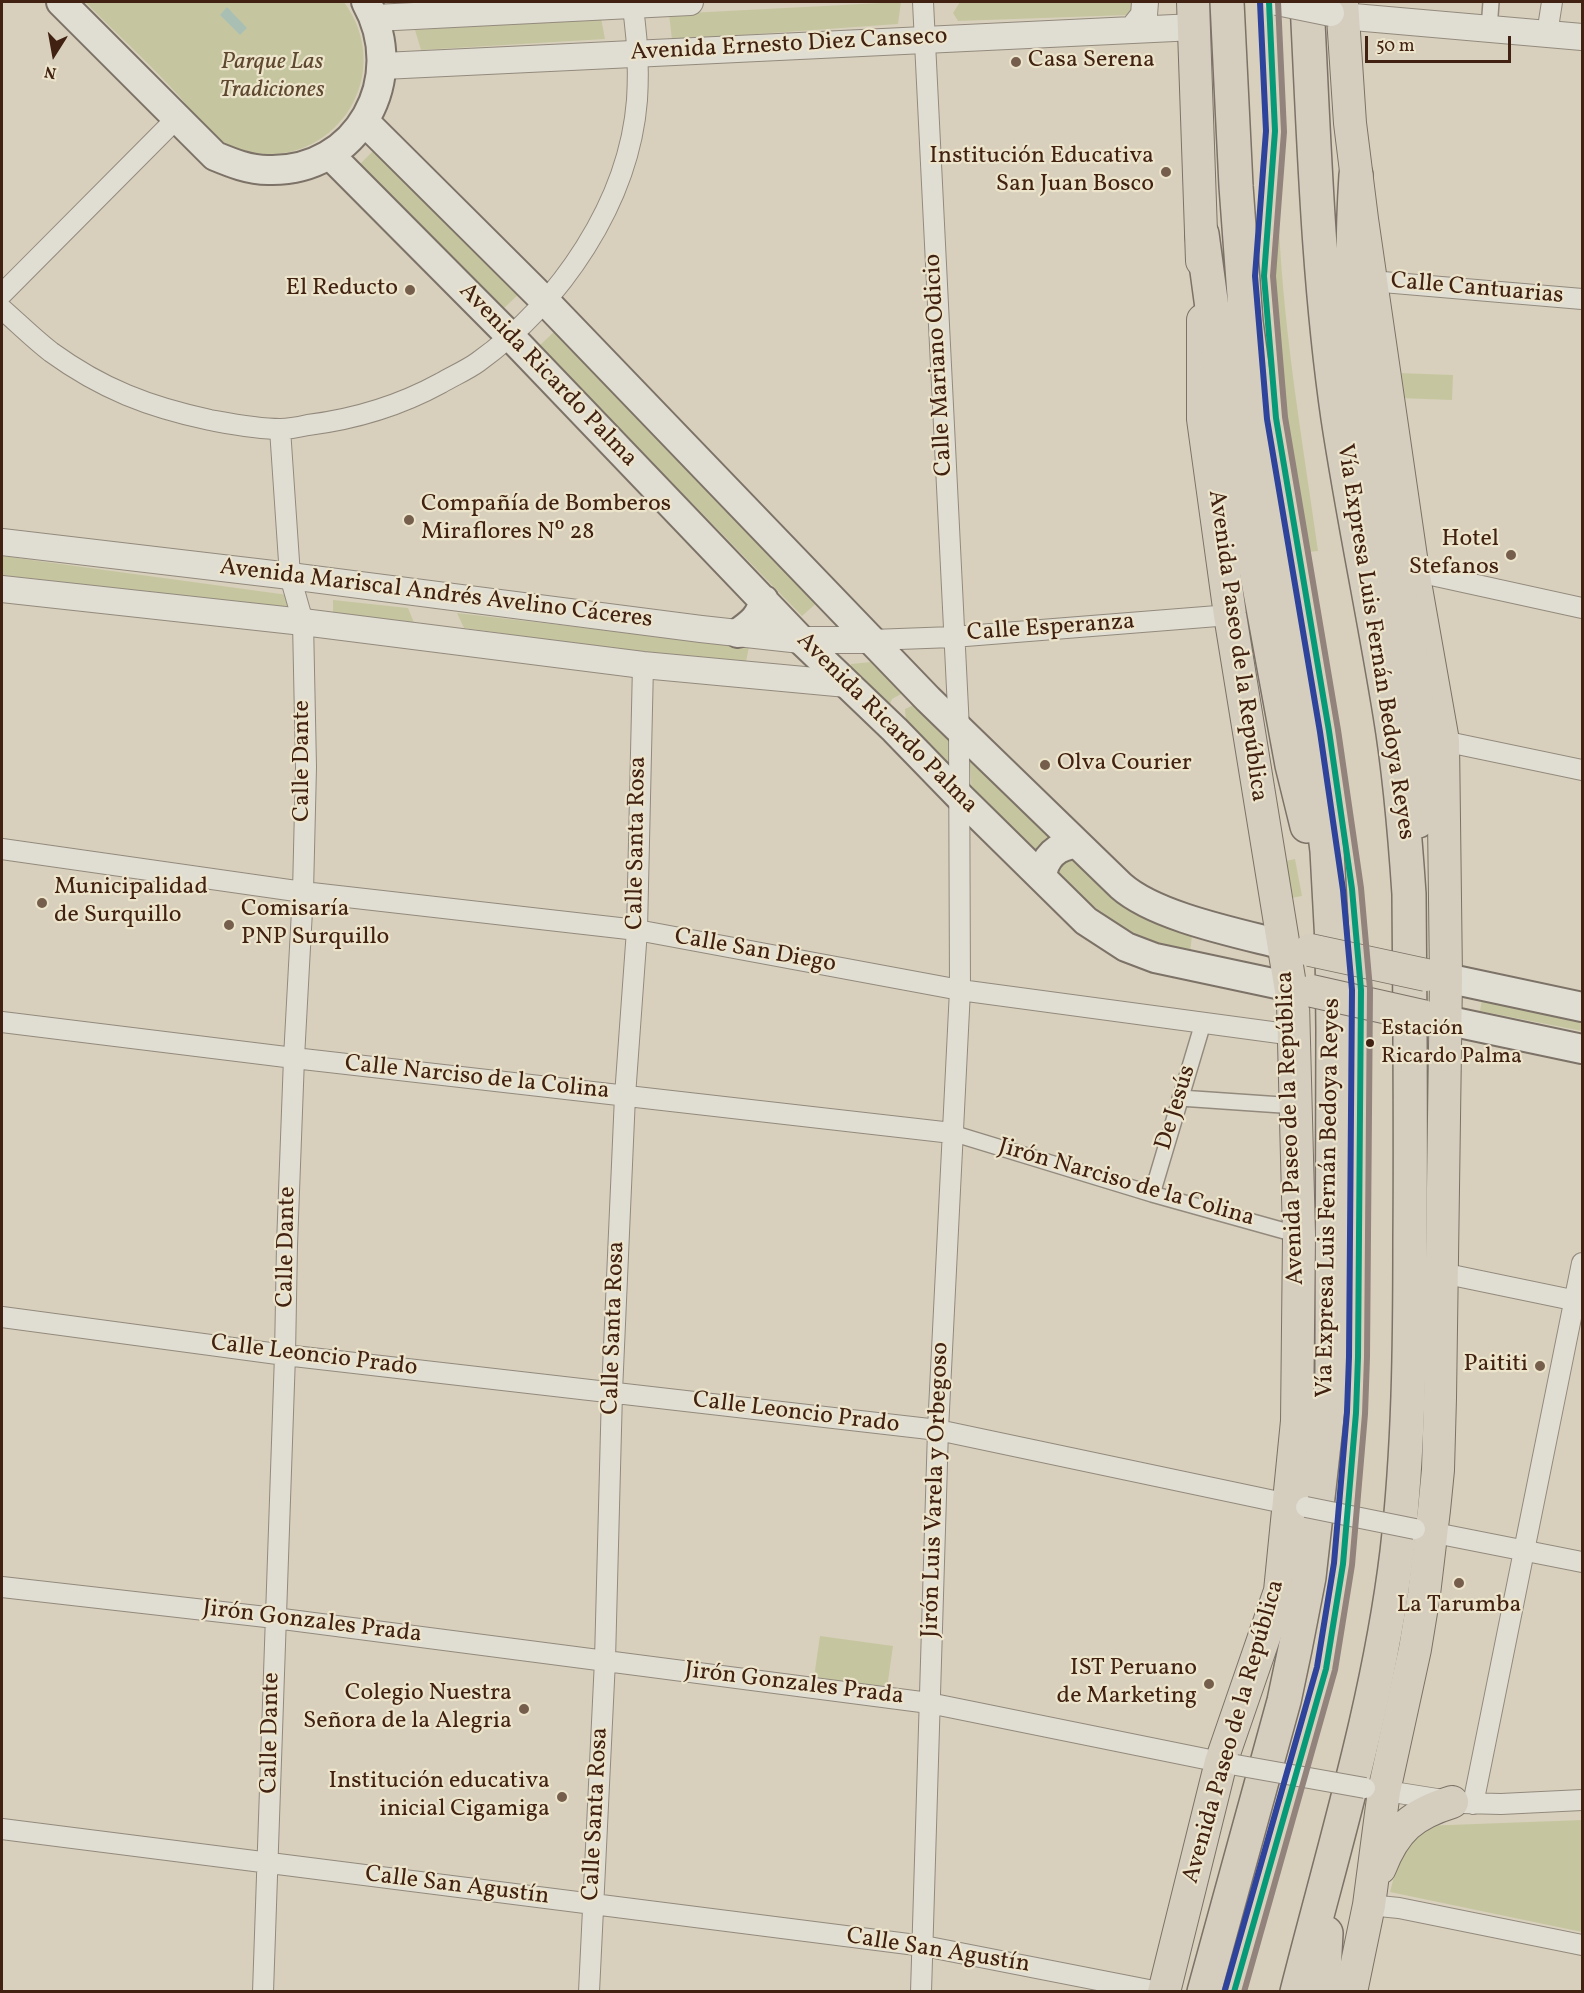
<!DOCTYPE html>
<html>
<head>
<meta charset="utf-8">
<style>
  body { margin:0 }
  #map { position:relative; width:1584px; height:1993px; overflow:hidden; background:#d8d0bc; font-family:Vollkorn,serif }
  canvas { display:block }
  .frame { position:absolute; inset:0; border:3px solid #412111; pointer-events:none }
  .north { position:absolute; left:24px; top:24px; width:60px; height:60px; -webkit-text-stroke:4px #ede4cc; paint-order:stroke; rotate:191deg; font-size:16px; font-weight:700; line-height:24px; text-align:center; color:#412111 }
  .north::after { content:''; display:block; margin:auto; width:21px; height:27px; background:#412111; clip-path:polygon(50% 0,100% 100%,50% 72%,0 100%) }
  .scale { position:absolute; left:1365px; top:36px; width:146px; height:27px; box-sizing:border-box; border:3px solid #412111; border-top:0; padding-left:8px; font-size:18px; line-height:21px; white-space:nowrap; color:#412111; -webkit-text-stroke:4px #ede4cc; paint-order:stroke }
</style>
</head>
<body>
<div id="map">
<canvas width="1584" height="1993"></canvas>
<div class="frame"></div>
<div class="north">N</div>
<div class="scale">50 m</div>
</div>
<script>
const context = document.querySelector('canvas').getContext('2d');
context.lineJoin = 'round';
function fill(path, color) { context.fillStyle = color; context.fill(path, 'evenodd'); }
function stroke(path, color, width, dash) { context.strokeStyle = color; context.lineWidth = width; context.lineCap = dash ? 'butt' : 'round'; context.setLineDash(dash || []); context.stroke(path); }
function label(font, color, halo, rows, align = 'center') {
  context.font = font + ' Vollkorn,serif'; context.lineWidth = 4.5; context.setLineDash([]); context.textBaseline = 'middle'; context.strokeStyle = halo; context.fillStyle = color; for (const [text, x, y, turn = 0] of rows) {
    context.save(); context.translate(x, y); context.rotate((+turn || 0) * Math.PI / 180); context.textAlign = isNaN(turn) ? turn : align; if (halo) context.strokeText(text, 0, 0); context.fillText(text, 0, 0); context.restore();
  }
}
fill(new Path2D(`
  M 85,2 L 344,2 C 403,83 319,187 227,144 C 207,134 193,112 179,96 C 149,63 116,33 85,2 Z
  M 901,2 L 898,24 L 672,40 L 669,14 Z
  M 960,2 L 1156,2 L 1156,14 L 958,21 L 953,13 Z
  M 601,18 L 605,39 L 421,50 L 415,30 Z
  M 376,148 L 520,293 L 502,310 L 359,165 Z
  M 1279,227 C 1284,336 1303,443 1318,551 L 1308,552 L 1289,430 L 1272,279 Z
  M 557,329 L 820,600 L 802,616 L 539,346 Z
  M 1399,373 L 1453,375 L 1452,400 L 1398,398 Z
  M 2,556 L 288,595 L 291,609 L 2,575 Z
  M 333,600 L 408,608 L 415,625 L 333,615 Z
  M 457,613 L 749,647 L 745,667 L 464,628 Z
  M 881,661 L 912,688 L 892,699 L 889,707 L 851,668 L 851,664 Z
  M 916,704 L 955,736 L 949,769 L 906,725 L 905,709 Z
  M 969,749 L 1193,927 L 1190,953 L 1146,943 L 1069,889 L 972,795 Z
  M 1295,859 L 1302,896 L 1287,899 L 1281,862 Z
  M 1482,999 L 1582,1019 L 1582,1031 L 1480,1011 Z
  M 820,1636 L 893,1646 L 887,1688 L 814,1677 Z
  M 1582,1820 L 1582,1932 L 1390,1892 L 1402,1846 L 1423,1826 Z`), '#c5c6a0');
fill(new Path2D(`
  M 227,7 L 247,28 L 240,35 L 220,15 Z`), '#aabfb4');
const pedestrian = new Path2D(`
  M 1489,29 L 1491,2
  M 1180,1098 L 1296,1106
  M 952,1133 L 1152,1194 L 1299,1235
  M 1152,1194 L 1203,1023`);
const minor = new Path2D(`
  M 1547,34 L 1552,2
  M 1371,281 L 1582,299
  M 2,294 L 177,118
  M 2,309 C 18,323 34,339 51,352 C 102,389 149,407 210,420 C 232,424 257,429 280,429 C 289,429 299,427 308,425 C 356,419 399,406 441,383 C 453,376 467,370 478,362 C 560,303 629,203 637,100 C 639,68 637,33 632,2
  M 1413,571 L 1582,608
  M 872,640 L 953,637 L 1230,615
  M 1443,741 L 1582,770
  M 2,849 L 303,892 L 637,930 L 960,990 L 1294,1035
  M 2,1022 L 294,1058 L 952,1133
  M 1442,1273 L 1582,1302
  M 2,1317 L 285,1355 L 938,1430 L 1298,1506
  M 1420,1530 L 1582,1562
  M 2,1587 L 275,1618 L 929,1703 L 1230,1764
  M 1374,1789 L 1462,1803 L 1501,1804 L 1582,1800
  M 1473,1804 L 1582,1263
  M 2,1829 L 924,1946 L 1159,1992
  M 1369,1905 L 1399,1908 L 1582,1945
  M 263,1992 L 285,1355 L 287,1245 L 294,1058 L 303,892 L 306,767 L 303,622 L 290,576 L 280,429
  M 589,1992 L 605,1660 L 612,1392 L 625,1096 L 637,930 L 643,665
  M 921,1992 L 938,1430 L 960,990 L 959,729 L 923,2`);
const tertiary = new Path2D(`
  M 1331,13 L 1342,16 L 1582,37
  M 375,18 L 690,2
  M 1132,30 L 1144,15 L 1145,2
  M 383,66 L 1195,27
  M 2,542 L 290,576 L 701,629 L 801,640 L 872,640
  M 2,589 L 303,622 L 643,665 L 847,684`);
const secondary = new Path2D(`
  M 61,2 L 215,156 C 232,163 249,170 268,170 C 358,173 409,78 366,2
  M 365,122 L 546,302 L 928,699 L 1121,886 C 1156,917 1238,933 1284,945
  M 330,155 L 510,336 L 801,640 L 895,730 L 961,798 L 1086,921 L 1126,947 L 1155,958 L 1291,987
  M 738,633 C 752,623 760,617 764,600
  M 1042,877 C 1044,857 1057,845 1077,844
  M 1446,978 L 1582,1007
  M 1445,1020 L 1582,1049`);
const primary = new Path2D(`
  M 1193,2 L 1202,261
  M 1342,2 L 1350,123 L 1362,219 L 1413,571 L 1443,741 L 1446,978 L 1440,1398 L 1438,1470 L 1434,1510 L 1424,1594 L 1415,1649 L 1384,1791 L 1369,1905 L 1351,1992
  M 1380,1868 C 1395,1829 1413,1814 1452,1802
  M 1164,1992 L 1221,1762 L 1280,1591 L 1297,1421 L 1299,1235 L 1293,1003 L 1230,615 L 1203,419 L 1203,320`);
const motorway = new Path2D(`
  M 1356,175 C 1353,223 1351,272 1356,320 C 1364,409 1383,498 1398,586 C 1411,664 1428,742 1418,821
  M 1202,234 L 1224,396 L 1292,765 L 1307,826
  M 1204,1992 L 1284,1701 L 1295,1649 L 1309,1577 L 1332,1373 L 1333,1030 L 1332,943 L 1327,851 L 1313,736 L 1265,460 L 1246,322 L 1236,186 L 1227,2
  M 1297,1992 C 1334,1846 1379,1701 1397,1552 C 1409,1449 1410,1344 1410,1240 C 1411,1125 1410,1010 1409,894 C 1405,834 1400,774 1390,714 C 1374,615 1353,517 1338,418 C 1318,280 1314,141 1307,2
  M 1323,1992 L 1326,1933`);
stroke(pedestrian, '#938a7d', 18);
stroke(minor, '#938a7d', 22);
stroke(tertiary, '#938a7d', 28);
stroke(secondary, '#7c7267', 32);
stroke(primary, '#7c7267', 34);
stroke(motorway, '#7c7267', 36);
stroke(pedestrian, '#e0ddd3', 15);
stroke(minor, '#e0ddd3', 20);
stroke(tertiary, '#e0ddd3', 26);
stroke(secondary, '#e0ddd3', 28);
stroke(primary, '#d5cdbe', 32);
stroke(motorway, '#d5cdbe', 33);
const minorBridge = new Path2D(`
  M 1306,1507 L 1415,1529
  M 1236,1765 L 1365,1788`);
const tertiaryBridge = new Path2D(`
  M 1277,2 L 1331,13`);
const primaryBridge = new Path2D(`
  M 1310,950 L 1426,975
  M 1312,991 L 1423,1016`);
stroke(minorBridge, '#938a7d', 22, []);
stroke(tertiaryBridge, '#938a7d', 28, []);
stroke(primaryBridge, '#7c7267', 34, []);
stroke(minorBridge, '#e0ddd3', 20);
stroke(tertiaryBridge, '#e0ddd3', 26);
stroke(primaryBridge, '#d5cdbe', 32);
stroke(new Path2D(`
  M 1234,1992 L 1326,1669 L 1343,1564 L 1356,1413 L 1358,1357 L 1361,990 L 1352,889 L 1329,731 L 1276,418 L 1264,276 L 1275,131 L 1269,2`), '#069a78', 6);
stroke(new Path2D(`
  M 1244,1992 L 1335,1670 L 1352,1565 L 1365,1414 L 1367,1357 L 1370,989 L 1361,888 L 1338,730 L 1285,417 L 1273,276 L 1284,132 L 1278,2`), '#92837c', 6);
stroke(new Path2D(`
  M 1225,1990 L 1317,1667 L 1334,1563 L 1347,1412 L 1349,1357 L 1352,990 L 1343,890 L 1320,732 L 1267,419 L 1255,276 L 1266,131 L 1260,2`), '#2d439c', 6);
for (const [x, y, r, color] of [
  [1016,62,6,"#765e4d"],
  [1166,172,6,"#765e4d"],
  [410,290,6,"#765e4d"],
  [409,520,6,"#765e4d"],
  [1511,555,6,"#765e4d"],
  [1045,765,6,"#765e4d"],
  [42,903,6,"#765e4d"],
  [229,925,6,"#765e4d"],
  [1370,1043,5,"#412111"],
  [1540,1366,6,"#765e4d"],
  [1459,1583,6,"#765e4d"],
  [1209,1684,6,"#765e4d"],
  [524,1709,6,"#765e4d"],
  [562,1797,6,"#765e4d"]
]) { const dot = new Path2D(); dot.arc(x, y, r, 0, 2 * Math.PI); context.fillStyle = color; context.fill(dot); stroke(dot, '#ede4cc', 2); }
label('22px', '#412111', '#ede4cc', [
  ["Estación",1381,1030],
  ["Ricardo Palma",1381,1058]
], 'left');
label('24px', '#412111', '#ede4cc', [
  ["Avenida Ernesto Diez Canseco",789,46,-3],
  ["Calle Cantuarias",1477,290,5],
  ["Calle Mariano Odicio",940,365,-93],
  ["Avenida Ricardo Palma",547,376,46],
  ["Avenida Mariscal Andrés Avelino Cáceres",436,595,7],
  ["Calle Esperanza",1051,629,-4],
  ["Vía Expresa Luis Fernán Bedoya Reyes",1374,642,81],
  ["Avenida Paseo de la República",1236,646,82],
  ["Avenida Ricardo Palma",886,724,45],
  ["Calle Dante",304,761,-90],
  ["Calle Santa Rosa",638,843,-89],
  ["Calle San Diego",755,952,10],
  ["Calle Narciso de la Colina",477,1079,6],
  ["De Jesús",1177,1108,-73],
  ["Avenida Paseo de la República",1292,1128,-92],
  ["Jirón Narciso de la Colina",1126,1184,16],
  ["Vía Expresa Luis Fernán Bedoya Reyes",1330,1198,-89],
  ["Calle Dante",288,1247,-89],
  ["Calle Santa Rosa",615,1328,-88],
  ["Calle Leoncio Prado",314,1357,7],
  ["Calle Leoncio Prado",796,1414,7],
  ["Jirón Luis Varela y Orbegoso",937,1490,-88],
  ["Jirón Gonzales Prada",312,1623,7],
  ["Jirón Gonzales Prada",794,1685,7],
  ["Avenida Paseo de la República",1235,1732,-74],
  ["Calle Dante",272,1733,-89],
  ["Calle Santa Rosa",597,1814,-87],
  ["Calle San Agustín",457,1887,7],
  ["Calle San Agustín",938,1952,9]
]);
label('24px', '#412111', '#ede4cc', [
  ["Casa Serena",1028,62,"left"],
  ["Institución Educativa",1154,158],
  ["San Juan Bosco",1154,186],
  ["El Reducto",398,290],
  ["Compañía de Bomberos",421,506,"left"],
  ["Miraflores Nº 28",421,534,"left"],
  ["Hotel",1499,541],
  ["Stefanos",1499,569],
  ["Olva Courier",1057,765,"left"],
  ["Municipalidad",54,889,"left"],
  ["de Surquillo",54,917,"left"],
  ["Comisaría",241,911,"left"],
  ["PNP Surquillo",241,939,"left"],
  ["Paititi",1528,1366],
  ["La Tarumba",1459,1607,"center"],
  ["IST Peruano",1197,1670],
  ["de Marketing",1197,1698],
  ["Colegio Nuestra",512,1695],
  ["Señora de la Alegria",512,1723],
  ["Institución educativa",550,1783],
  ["inicial Cigamiga",550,1811]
], 'right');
label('italic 24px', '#5e482f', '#ede4cc', [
  ["Parque Las",272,64],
  ["Tradiciones",272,92]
]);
</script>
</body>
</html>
